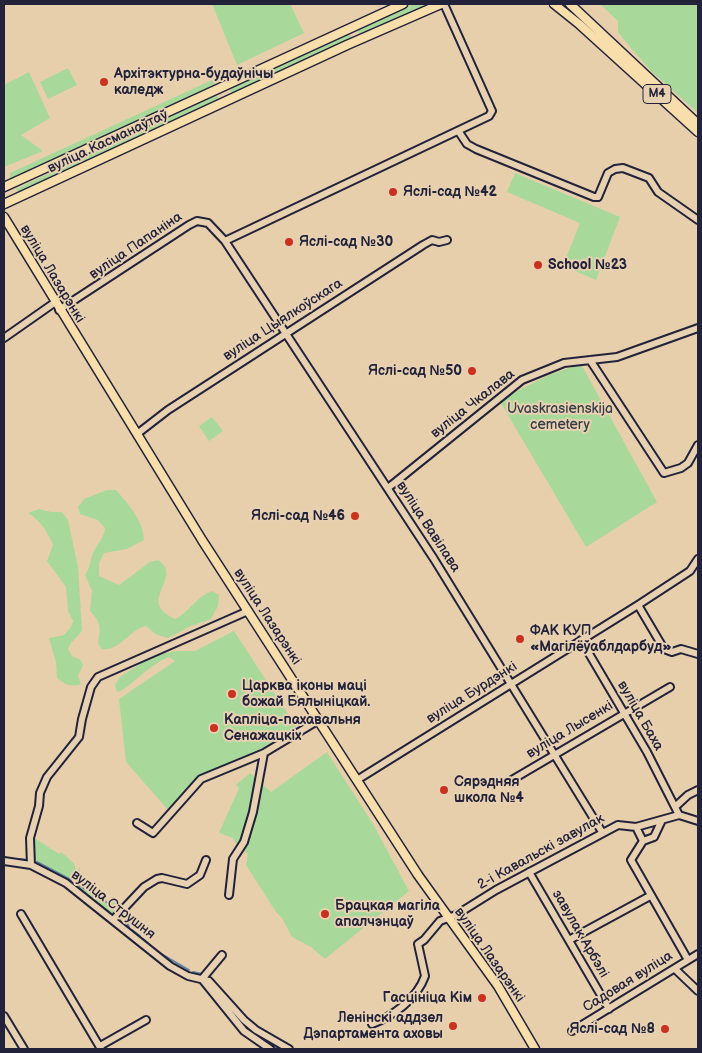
<!DOCTYPE html>
<html>
<head>
<meta charset="utf-8">
<style>
  body { margin:0 }
  #map { position:relative; width:702px; height:1053px; overflow:hidden; background:#e7cfac; font-family:"Balsamiq Sans",sans-serif }
  canvas { display:block }
  .frame { position:absolute; inset:0; border:5px solid #22223b; pointer-events:none }
</style>
</head>
<body>
<div id="map">
<canvas width="702" height="1053"></canvas>
<div class="frame"></div>
</div>
<script>
const context = document.querySelector('canvas').getContext('2d');
context.lineJoin = 'round';
function fill(path, color) { context.fillStyle = color; context.fill(path, 'evenodd'); }
function stroke(path, color, width, dash) { context.strokeStyle = color; context.lineWidth = width; context.lineCap = dash ? 'butt' : 'round'; context.setLineDash(dash || []); context.stroke(path); }
function label(font, color, halo, rows, align = 'center') {
  context.font = font + ' "Balsamiq Sans",sans-serif'; context.lineWidth = 4; context.setLineDash([]); context.textBaseline = 'middle'; context.strokeStyle = halo; context.fillStyle = color; for (const [text, x, y, turn = 0] of rows) {
    context.save(); context.translate(x, y); context.rotate((+turn || 0) * Math.PI / 180); context.textAlign = isNaN(turn) ? turn : align; if (halo) context.strokeText(text, 0, 0); context.fillText(text, 0, 0); context.restore();
  }
}
fill(new Path2D(`
  M 212,4 L 290,4 L 304,33 L 237,65 Z
  M 414,4 L 428,4 L 360,35 L 357,30 Z
  M 600,4 L 698,4 L 698,113 L 652,72 L 631,48 L 618,32 L 618,21 Z
  M 349,33 L 352,39 L 234,93 L 230,91 L 231,87 Z
  M 68,68 L 77,85 L 48,99 L 40,82 Z
  M 29,72 L 50,118 L 21,135 L 43,151 L 4,167 L 4,85 Z
  M 212,80 L 215,83 L 214,86 L 10,179 L 10,173 Z
  M 215,95 L 218,97 L 217,101 L 18,192 L 16,189 Z
  M 515,173 L 620,217 L 596,280 L 563,266 L 580,223 L 507,192 Z
  M 581,364 L 657,502 L 586,547 L 499,400 L 549,375 Z
  M 212,417 L 223,431 L 209,441 L 199,426 Z
  M 107,490 L 116,490 C 129,505 143,520 144,540 L 127,549 L 104,553 L 99,563 L 99,576 L 119,585 L 150,562 L 158,560 C 185,578 134,602 176,619 C 189,611 198,596 212,591 L 219,595 L 218,606 L 211,619 L 191,626 L 168,638 L 157,635 L 146,626 C 130,629 119,652 102,649 L 98,644 C 100,628 102,623 90,611 L 92,591 L 85,575 C 90,569 90,560 93,553 C 97,543 104,539 105,528 L 98,520 L 80,514 L 78,507 L 84,499 Z
  M 39,509 L 51,512 L 62,512 L 68,520 L 78,567 L 82,630 C 78,638 71,640 68,649 L 72,656 L 81,660 L 83,665 L 78,676 L 81,684 C 71,688 65,684 57,678 L 56,662 L 49,638 L 64,635 L 71,627 L 73,621 L 68,611 L 66,587 L 47,561 L 53,545 C 47,531 41,521 28,513 Z
  M 234,631 L 297,728 L 264,749 L 198,777 L 169,811 L 126,762 L 119,699 L 175,661 L 169,657 C 151,664 137,680 121,691 L 117,692 L 115,685 L 120,677 L 154,655 L 177,651 L 195,651 Z
  M 327,752 L 373,824 L 409,891 L 325,959 L 311,947 L 292,937 L 282,918 L 276,912 L 246,865 L 248,854 L 238,847 L 233,838 L 219,833 L 239,788 L 236,785 L 250,773 L 271,792 Z
  M 33,837 L 59,854 L 61,852 C 72,861 82,867 71,882 L 36,864 Z
  M 80,866 L 80,884 L 108,901 L 114,895 L 116,905 L 120,909 L 114,916 L 74,884 Z`), '#a8d99a');
stroke(new Path2D(`
  M 4,857 L 6,858
  M 16,859 L 29,860
  M 37,862 L 71,880
  M 75,883 L 119,910
  M 122,913 L 129,927
  M 132,930 L 140,936
  M 143,939 L 154,949
  M 158,952 L 189,970
  M 193,972 L 202,974
  M 266,1043 L 279,1049`), '#6085a4', 2);
const minor = new Path2D(`
  M 459,132 L 467,144 L 476,149 L 594,197 L 598,197 L 608,173 L 615,169 L 623,168 L 649,178 L 658,192 L 698,220
  M 225,241 L 489,116 L 492,111 L 444,4
  M 59,310 L 189,225 L 197,221 L 208,223 L 225,241 L 434,559 L 602,832
  M 4,338 L 54,303
  M 590,360 L 664,473 L 681,468 L 688,463 L 698,445
  M 137,434 L 168,410 L 423,245 L 432,240 L 439,242 L 447,240
  M 388,488 L 522,380 L 564,363 L 617,357 L 698,328
  M 638,605 L 664,649 L 672,652 L 681,649 L 698,654
  M 581,640 L 647,752 L 679,815
  M 357,780 L 638,605 L 690,571 L 698,559
  M 510,781 L 670,687
  M 675,807 L 688,795 L 698,790
  M 662,820 L 654,837 L 643,841 L 631,860 L 688,960
  M 137,823 L 153,833 L 201,779 L 264,753 L 319,720
  M 636,827 L 643,841
  M 4,861 L 31,865 L 66,883 L 170,966 L 188,976 L 209,981 L 244,1020 L 256,1030 L 289,1049
  M 31,865 L 30,838 L 39,806 L 40,793 L 47,777 L 79,737 L 82,719 L 91,687 L 98,677 L 248,611
  M 529,872 L 609,1009
  M 229,895 L 233,859 L 244,842 L 253,812 L 264,753
  M 21,914 L 101,1049
  M 113,920 L 144,887 L 157,879 L 162,878 L 187,884 L 200,875 L 206,860
  M 569,940 L 650,896
  M 675,969 L 698,991
  M 202,979 L 244,1031 L 270,1049
  M 202,979 L 222,955
  M 4,1016 L 24,1049
  M 372,1024 C 393,1016 417,999 425,976 L 418,944 L 424,940 L 440,921 L 456,915 L 496,890 L 618,825 L 636,827 L 679,815 L 698,821
  M 572,1031 L 698,954
  M 100,1046 L 146,1020`);
const major = new Path2D(`
  M 554,4 L 579,24 L 698,132
  M 570,4 L 698,124
  M 4,187 L 403,4
  M 4,204 L 347,45 L 441,4
  M 4,217 L 202,540 L 418,875 L 498,986 L 535,1049`);
stroke(minor, '#22223b', 10);
stroke(major, '#22223b', 11);
stroke(minor, '#e8d1b1', 6);
stroke(major, '#f8deab', 8);
for (const [x, y, r, color] of [
  [104,82,5,"#c8321e"],
  [393,192,5,"#c8321e"],
  [289,242,5,"#c8321e"],
  [538,265,5,"#c8321e"],
  [472,371,5,"#c8321e"],
  [355,516,5,"#c8321e"],
  [520,639,5,"#c8321e"],
  [232,694,5,"#c8321e"],
  [214,728,5,"#c8321e"],
  [444,790,5,"#c8321e"],
  [325,914,5,"#c8321e"],
  [482,998,5,"#c8321e"],
  [453,1026,5,"#c8321e"],
  [665,1029,5,"#c8321e"]
]) { const dot = new Path2D(); dot.arc(x, y, r, 0, 2 * Math.PI); context.fillStyle = color; context.fill(dot); stroke(dot, '#e8d1b1', 2); }
for (const [x, y, w] of [
  [657,94,28]
]) { const box = new Path2D(); box.roundRect(x - w / 2, y - 9.5, w, 19, 4); context.fillStyle = '#e8d1b1'; context.fill(box); stroke(box, '#22223b', 1); }
label('bold 12px', '#22223b', null, [
  ["М4",657,94]
]);
label('bold 14px', '#22223b', '#e8d1b1', [
  ["Архітэктурна-будаўнічы",114,74],
  ["каледж",114,90],
  ["Яслі-сад №42",403,192],
  ["Яслі-сад №30",299,242],
  ["School №23",548,265],
  ["Яслі-сад №50",462,371,"right"],
  ["Яслі-сад №46",345,516,"right"],
  ["ФАК КУП",530,631],
  ["«Магілёўаблдарбуд»",530,647],
  ["Царква іконы маці",242,686],
  ["божай Бялыніцкай.",242,702],
  ["Капліца-пахавальня",224,720],
  ["Сенажацкіх",224,736],
  ["Сярэдняя",454,782],
  ["школа №4",454,798],
  ["Брацкая магіла",335,906],
  ["апалчэнцаў",335,922],
  ["Гасцініца Кім",472,998,"right"],
  ["Ленінскі аддзел",443,1018,"right"],
  ["Дэпартамента аховы",443,1034,"right"],
  ["Яслі-сад №8",655,1029,"right"]
], 'left');
label('14px', '#22223b', '#e8d1b1', [
  ["вуліца Касманаўтаў",108,142,-25],
  ["вуліца Папаніна",136,246,-34],
  ["вуліца Лазарэнкі",52,274,59],
  ["вуліца Цыялкоўскага",283,320,-33],
  ["вуліца Чкалава",473,404,-38],
  ["вуліца Вавілава",428,527,57],
  ["вуліца Лазарэнкі",267,617,57],
  ["вуліца Бурдэнкі",472,693,-32],
  ["вуліца Баха",640,716,60],
  ["вуліца Лысенкі",570,730,-31],
  ["2-і Кавальскі завулак",541,852,-29],
  ["вуліца Струшня",113,905,38],
  ["завулак Арбэлі",580,934,60],
  ["вуліца Лазарэнкі",489,955,55],
  ["Садовая вуліца",628,982,-32]
]);
label('14px', '#363d49', '#e8d1b1', [
  ["Uvaskrasienskija",560,409],
  ["cemetery",560,425]
]);
</script>
</body>
</html>
